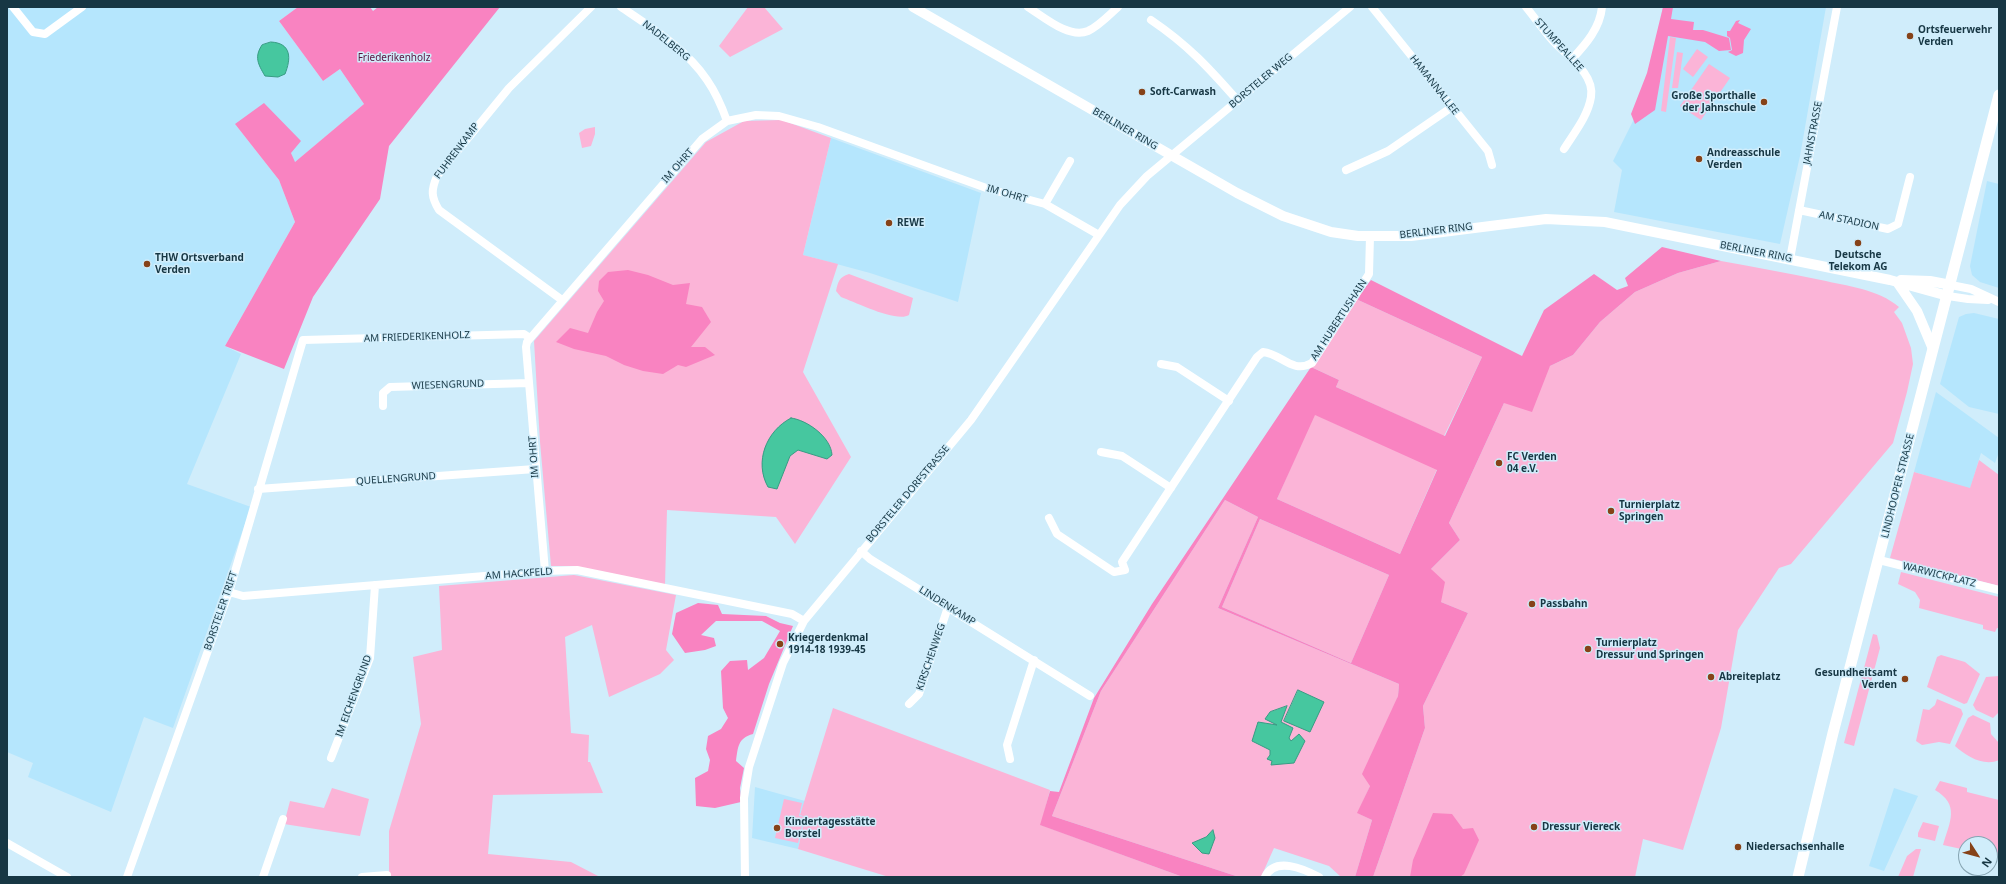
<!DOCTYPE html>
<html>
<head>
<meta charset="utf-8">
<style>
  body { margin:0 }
  #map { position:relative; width:2006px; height:884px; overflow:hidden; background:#d0edfb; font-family:"Noto Sans",sans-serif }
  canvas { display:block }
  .frame { position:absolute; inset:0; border:8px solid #173744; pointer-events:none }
  .north { position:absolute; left:1958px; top:836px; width:40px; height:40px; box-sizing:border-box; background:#d0edfb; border:1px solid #86a4b2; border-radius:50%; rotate:126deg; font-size:11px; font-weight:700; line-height:16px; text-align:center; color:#173744 }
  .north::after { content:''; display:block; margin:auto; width:14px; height:18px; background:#864218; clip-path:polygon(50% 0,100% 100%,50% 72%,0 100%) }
</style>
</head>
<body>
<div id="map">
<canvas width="2006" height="884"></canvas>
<div class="frame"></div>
<div class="north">N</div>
</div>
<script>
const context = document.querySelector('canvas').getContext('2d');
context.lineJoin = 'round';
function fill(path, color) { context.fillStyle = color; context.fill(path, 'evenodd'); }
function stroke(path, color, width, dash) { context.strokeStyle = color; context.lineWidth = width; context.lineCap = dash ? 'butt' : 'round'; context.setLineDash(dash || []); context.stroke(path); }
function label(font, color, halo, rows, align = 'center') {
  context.font = font + ' "Noto Sans",sans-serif'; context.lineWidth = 3; context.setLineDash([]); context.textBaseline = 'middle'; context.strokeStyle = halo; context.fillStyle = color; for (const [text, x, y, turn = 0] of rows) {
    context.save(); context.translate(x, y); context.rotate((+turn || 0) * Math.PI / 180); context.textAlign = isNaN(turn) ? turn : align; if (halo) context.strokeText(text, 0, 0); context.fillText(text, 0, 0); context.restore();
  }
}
fill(new Path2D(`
  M 7,7 L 298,7 L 279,21 L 323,81 L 340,69 L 364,104 L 294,163 L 291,153 L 235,124 L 279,180 L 295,222 L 225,346 L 241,354 L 187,484 L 251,507 L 173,728 L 144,717 L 111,812 L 28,777 L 33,763 L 7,752 Z
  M 1663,7 L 1826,7 L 1800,156 L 1780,244 L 1614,212 L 1622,170 L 1613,161 L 1637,113 L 1658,45 Z
  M 831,138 L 981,193 L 958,302 L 870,273 L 803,255 Z
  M 1987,181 L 1999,184 L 1999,288 L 1980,282 L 1972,275 L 1970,266 Z
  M 1974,313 L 1999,319 L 1999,414 L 1969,407 L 1940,384 L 1959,317 L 1966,314 Z
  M 1936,392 L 1999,438 L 1999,452 L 1995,463 L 1981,453 L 1970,489 L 1914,472 Z
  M 755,787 L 805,801 L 800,815 L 805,817 L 798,849 L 752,838 Z
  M 1894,788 L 1918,796 L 1884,871 L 1869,866 Z`), '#b5e6fd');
fill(new Path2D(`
  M 748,7 L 764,7 L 783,29 L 730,57 L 719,46 Z
  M 1670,37 L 1676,38 L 1666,112 L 1661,111 Z
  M 1697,49 L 1708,57 L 1693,77 L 1683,69 Z
  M 1677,52 L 1683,53 L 1678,88 L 1672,88 Z
  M 1709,64 L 1730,78 L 1701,120 L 1680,106 Z
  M 782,120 L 831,138 L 803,255 L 838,264 L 803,372 L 851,457 L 795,544 L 776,517 L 667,510 L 665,585 L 573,566 L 551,566 L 540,442 L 534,341 L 706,142 L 744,121 Z
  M 595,127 L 595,134 L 591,146 L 582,148 L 579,133 L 585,129 Z
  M 1721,261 C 1754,267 1788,273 1821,280 C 1847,286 1878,289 1899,307 L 1894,312 L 1902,323 L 1911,348 L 1913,364 L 1907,392 L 1893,443 L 1791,564 L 1779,568 L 1738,630 L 1721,728 L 1683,850 L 1643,839 L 1635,877 L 1373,877 L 1425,728 L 1423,706 L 1468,613 L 1441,602 L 1431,569 L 1460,540 L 1449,523 L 1504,403 L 1550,366 L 1573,355 L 1600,322 L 1635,292 L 1678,273 Z
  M 849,274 L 913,298 L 909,315 C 897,323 855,302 841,297 L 836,291 C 838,282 839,277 849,274 Z
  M 1356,299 L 1482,357 L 1444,436 L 1336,387 L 1339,380 L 1311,367 Z
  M 1314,414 L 1437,469 L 1400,554 L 1277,499 Z
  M 1979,460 L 1999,475 L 1999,586 L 1890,558 L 1914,472 L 1970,488 Z
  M 1225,500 L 1258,517 L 1218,608 L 1399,684 L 1398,696 L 1370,786 L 1358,813 L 1372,820 L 1355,877 L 1341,877 L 1329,866 L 1274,848 L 1261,877 L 1239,877 L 1052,816 L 1101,691 Z
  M 1260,519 L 1389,575 L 1351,663 L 1222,607 Z
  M 1901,572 L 1999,597 L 1999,628 L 1997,628 L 1995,632 L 1983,629 L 1983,625 L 1919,608 L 1920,600 L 1915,592 L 1898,584 Z
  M 574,575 L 676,595 L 666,650 L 674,660 L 660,674 L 609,697 L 592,625 L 565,637 L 571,733 L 589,735 L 588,762 L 590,762 L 603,793 L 493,795 L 488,854 L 571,862 L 600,877 L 389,877 L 389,831 L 421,724 L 413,657 L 442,650 L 439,586 Z
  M 1873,634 L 1877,635 L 1880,648 L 1854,746 L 1844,743 Z
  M 1941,655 L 1965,662 L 1980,674 L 1967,703 L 1964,704 L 1927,687 L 1937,657 Z
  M 1999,676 L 1999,712 L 1993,718 L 1976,710 L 1973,705 L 1986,677 Z
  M 1937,699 L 1961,709 L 1963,714 L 1950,744 L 1939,742 L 1922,745 L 1916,741 L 1923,709 L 1929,710 L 1935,705 Z
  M 833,708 L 1050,790 L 1041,825 L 1183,877 L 889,877 L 798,849 L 805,817 L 800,815 Z
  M 1973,715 L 1990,723 L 1991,734 L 1999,743 L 1999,760 C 1984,767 1966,756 1955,746 L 1968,718 Z
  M 1940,781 L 1967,788 L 1967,792 L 1999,800 L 1999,859 L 1990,856 L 1990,844 L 1966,844 L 1966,850 L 1943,845 C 1950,821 1960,805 1935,790 Z
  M 332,788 L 369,799 L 360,836 L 284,824 L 290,801 L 324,808 Z
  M 784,799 L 802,803 L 799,816 L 804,817 L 798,843 L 775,838 Z
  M 1923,822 L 1939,826 L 1935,841 L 1918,837 L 1918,833 Z
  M 1916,849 L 1921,849 L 1913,877 L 1898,877 L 1907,856 Z`), '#fbb4d7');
fill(new Path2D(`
  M 298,7 L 370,7 L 373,11 L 378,7 L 500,7 L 389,146 L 380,199 L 313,297 L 284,369 L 225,346 L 295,222 L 279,180 L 235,124 L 264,103 L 301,141 L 291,153 L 295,162 L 364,104 L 340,69 L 323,81 L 279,21 Z
  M 1663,7 L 1673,7 L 1671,19 L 1694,22 L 1693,30 L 1703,30 L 1729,38 L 1731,50 L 1719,51 L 1705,42 L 1668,36 L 1655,110 L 1635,124 L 1631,114 L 1647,73 Z
  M 1740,20 L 1738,23 L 1751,29 L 1744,40 L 1743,53 L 1736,56 L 1728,52 L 1732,50 L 1730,38 L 1727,36 L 1727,31 L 1730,31 L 1736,21 Z
  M 1662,247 L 1721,261 L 1678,273 L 1635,292 L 1600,322 L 1573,355 L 1550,366 L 1532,412 L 1504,403 L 1449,523 L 1460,540 L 1431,569 L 1445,582 L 1441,602 L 1468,613 L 1423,706 L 1425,728 L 1373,877 L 1355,877 L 1372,820 L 1357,813 L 1370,786 L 1362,774 L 1398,696 L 1399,684 L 1218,608 L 1258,517 L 1225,500 L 1101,691 L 1052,816 L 1239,877 L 1183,877 L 1040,825 L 1050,791 L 1059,792 L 1094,698 L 1152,604 L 1311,367 L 1339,380 L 1336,387 L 1445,436 L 1482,357 L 1356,299 L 1371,280 L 1522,356 L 1544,310 L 1594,274 L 1617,290 L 1628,286 L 1625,278 ZM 1315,415 L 1437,470 L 1400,554 L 1277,499 ZM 1260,519 L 1389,575 L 1351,663 L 1222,607 Z
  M 628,270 L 648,275 L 673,285 L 690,283 L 686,304 L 702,307 L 711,322 L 691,347 L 705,347 L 715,355 L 686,367 L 678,365 L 663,374 L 643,371 L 624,365 L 606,356 L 574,349 L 556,342 L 570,328 L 588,333 L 597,312 L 604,301 L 598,291 L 599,281 L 608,272 Z
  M 698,603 L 718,605 L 722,614 L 766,616 L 780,623 L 793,626 L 769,684 L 753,734 C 738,738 738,747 736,761 L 744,768 L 740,788 L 741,802 L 715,808 L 696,806 L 695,778 L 708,771 L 710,760 L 706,749 L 708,736 L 721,729 L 728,718 L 723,708 L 721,671 L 730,661 L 747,660 L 748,670 L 764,658 L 780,631 L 762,621 L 716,621 L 701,635 L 714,638 L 716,646 L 705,650 L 685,653 L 672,634 L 676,613 Z
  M 1433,813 L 1452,814 L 1463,829 L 1473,828 L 1479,840 L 1464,874 L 1460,877 L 1410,877 L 1413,860 Z`), '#f983c1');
const water = new Path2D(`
  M 271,42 C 292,43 291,59 285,74 L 278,77 L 265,76 C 258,64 254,57 262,45 Z
  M 791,418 C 807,420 831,437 832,455 L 827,459 L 798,450 L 790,456 L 777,489 L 768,487 C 754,462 766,431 791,418 Z
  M 1298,690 L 1324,702 L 1310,732 L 1284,721 Z
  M 1287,706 L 1281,722 L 1293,728 L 1289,738 L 1291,741 L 1299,734 L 1305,741 L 1294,763 L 1271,765 L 1272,761 L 1267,759 L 1270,755 L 1270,750 L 1252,741 L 1258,722 L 1277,725 L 1265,719 L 1270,712 Z
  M 1213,830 L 1215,838 L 1209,854 L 1202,853 L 1192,843 L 1206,837 Z`);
fill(water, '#46c79f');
stroke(water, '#389c84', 1);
stroke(new Path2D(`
  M 13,7 L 33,32 L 45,34 L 82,7
  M 621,7 C 652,28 686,49 707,80 C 716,93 722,107 727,121
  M 1028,7 C 1044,17 1069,39 1088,31 C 1099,26 1109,15 1118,7
  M 1372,7 L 1488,151 L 1492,165
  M 1526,7 C 1535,18 1543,30 1553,41 C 1566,56 1595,73 1591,97 C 1588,116 1574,133 1564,149
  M 1151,20 C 1188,45 1209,68 1238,101
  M 1572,59 C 1586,44 1600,28 1602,7
  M 1346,170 L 1388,151 L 1452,107
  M 1045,204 L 1070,161
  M 1799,210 L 1888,229 L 1898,224 L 1910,177
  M 1790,259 L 1837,7
  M 1951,285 L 1971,289 L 1999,302
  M 1948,296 L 1968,299 L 1988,300
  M 562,300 L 439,210 C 431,197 431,190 437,176 L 509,88 L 591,7
  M 1161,364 L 1177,367 L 1229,401
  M 383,406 L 383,393 L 390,387 L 529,383
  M 1101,452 L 1122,456 L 1171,488
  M 258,489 L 535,469
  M 1049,518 L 1057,534 L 1114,572 L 1125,570 L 1122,562 L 1257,357 L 1263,352 C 1282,354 1292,374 1312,363 L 1369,274 L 1370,236
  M 861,551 L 870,559 L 1090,696
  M 1879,560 L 1999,590
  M 545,571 L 526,347 L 527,342 L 702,139 L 727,121 L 756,115 L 779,116 L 818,127 L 989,189 L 1045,204 L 1099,235
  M 229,592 L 243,596 L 545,571 L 577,570 L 792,614 L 804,621
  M 909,704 L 919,694 L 948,607
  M 331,758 L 370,658 L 375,585
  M 1010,759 L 1007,745 L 1034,660
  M 7,843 L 67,877
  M 127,877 L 229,592 L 303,340 L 524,334 L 530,338
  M 263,877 L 283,819
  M 362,877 L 387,875
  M 745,877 L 744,798 L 749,767 L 783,663 L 804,621 L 971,420 L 1120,205 L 1147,176 L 1350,7
  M 1265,877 C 1275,856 1304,869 1319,877`), '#fff', 8);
stroke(new Path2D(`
  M 913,7 L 1237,193 L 1283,216 L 1331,232 L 1358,236 L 1411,236 L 1546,219 L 1605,222 L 1890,280 L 1948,296
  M 1901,280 L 1930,281 L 1951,285
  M 1897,282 L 1917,311 L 1933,349`), '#fff', 10);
stroke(new Path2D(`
  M 1798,877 L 1833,733 L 1999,95`), '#fff', 11);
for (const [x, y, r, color] of [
  [1910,36,4,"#864218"],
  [1142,92,4,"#864218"],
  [1764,102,4,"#864218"],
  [1699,159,4,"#864218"],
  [889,223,4,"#864218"],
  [1858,243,4,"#864218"],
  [147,264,4,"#864218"],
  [1499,463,4,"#864218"],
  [1611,511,4,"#864218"],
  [1532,604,4,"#864218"],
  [780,644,4,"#864218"],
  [1588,649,4,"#864218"],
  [1711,677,4,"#864218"],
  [1905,679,4,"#864218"],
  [1534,827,4,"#864218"],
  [777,828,4,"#864218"],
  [1738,847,4,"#864218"]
]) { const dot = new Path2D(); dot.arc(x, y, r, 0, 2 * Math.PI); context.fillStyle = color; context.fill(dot); stroke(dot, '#d0edfb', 1.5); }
label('bold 10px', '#173744', '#d0edfb', [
  ["Ortsfeuerwehr",1918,30],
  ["Verden",1918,42],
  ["Soft-Carwash",1150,92],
  ["Große Sporthalle",1756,96,"right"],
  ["der Jahnschule",1756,108,"right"],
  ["Andreasschule",1707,153],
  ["Verden",1707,165],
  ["REWE",897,223],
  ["Deutsche",1858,255,"center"],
  ["Telekom AG",1858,267,"center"],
  ["THW Ortsverband",155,258],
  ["Verden",155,270],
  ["FC Verden",1507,457],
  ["04 e.V.",1507,469],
  ["Turnierplatz",1619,505],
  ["Springen",1619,517],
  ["Passbahn",1540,604],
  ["Kriegerdenkmal",788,638],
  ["1914-18 1939-45",788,650],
  ["Turnierplatz",1596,643],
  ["Dressur und Springen",1596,655],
  ["Gesundheitsamt",1897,673,"right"],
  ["Verden",1897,685,"right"],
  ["Abreiteplatz",1719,677],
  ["Kindertagesstätte",785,822],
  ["Borstel",785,834],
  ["Dressur Viereck",1542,827],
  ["Niedersachsenhalle",1746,847]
], 'left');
label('10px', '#173744', '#d0edfb', [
  ["NADELBERG",666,41,39],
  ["STUMPEALLEE",1559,45,48],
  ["BORSTELER WEG",1261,81,-40],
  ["HAMANNALLEE",1434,85,52],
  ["BERLINER RING",1125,129,30],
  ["JAHNSTRASSE",1813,133,-79],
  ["FUHRENKAMP",457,151,-53],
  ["IM OHRT",678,166,-49],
  ["IM OHRT",1007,194,16],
  ["AM STADION",1849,221,12],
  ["BERLINER RING",1436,231,-7],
  ["BERLINER RING",1756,252,11],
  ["AM HUBERTUSHAIN",1339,320,-57],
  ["AM FRIEDERIKENHOLZ",417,337,-2],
  ["WIESENGRUND",448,385,-2],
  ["IM OHRT",534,457,-94],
  ["QUELLENGRUND",396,479,-4],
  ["LINDHOOPER STRASSE",1898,486,-76],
  ["BORSTELER DORFSTRASSE",908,494,-50],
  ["AM HACKFELD",519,574,-4],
  ["WARWICKPLATZ",1939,575,14],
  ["LINDENKAMP",947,606,32],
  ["BORSTELER TRIFT",221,611,-71],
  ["KIRSCHENWEG",931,657,-71],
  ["IM EICHENGRUND",354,696,-70]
]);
label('10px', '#59103c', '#d0edfb', [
  ["Friederikenholz",394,58]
]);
</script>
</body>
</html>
